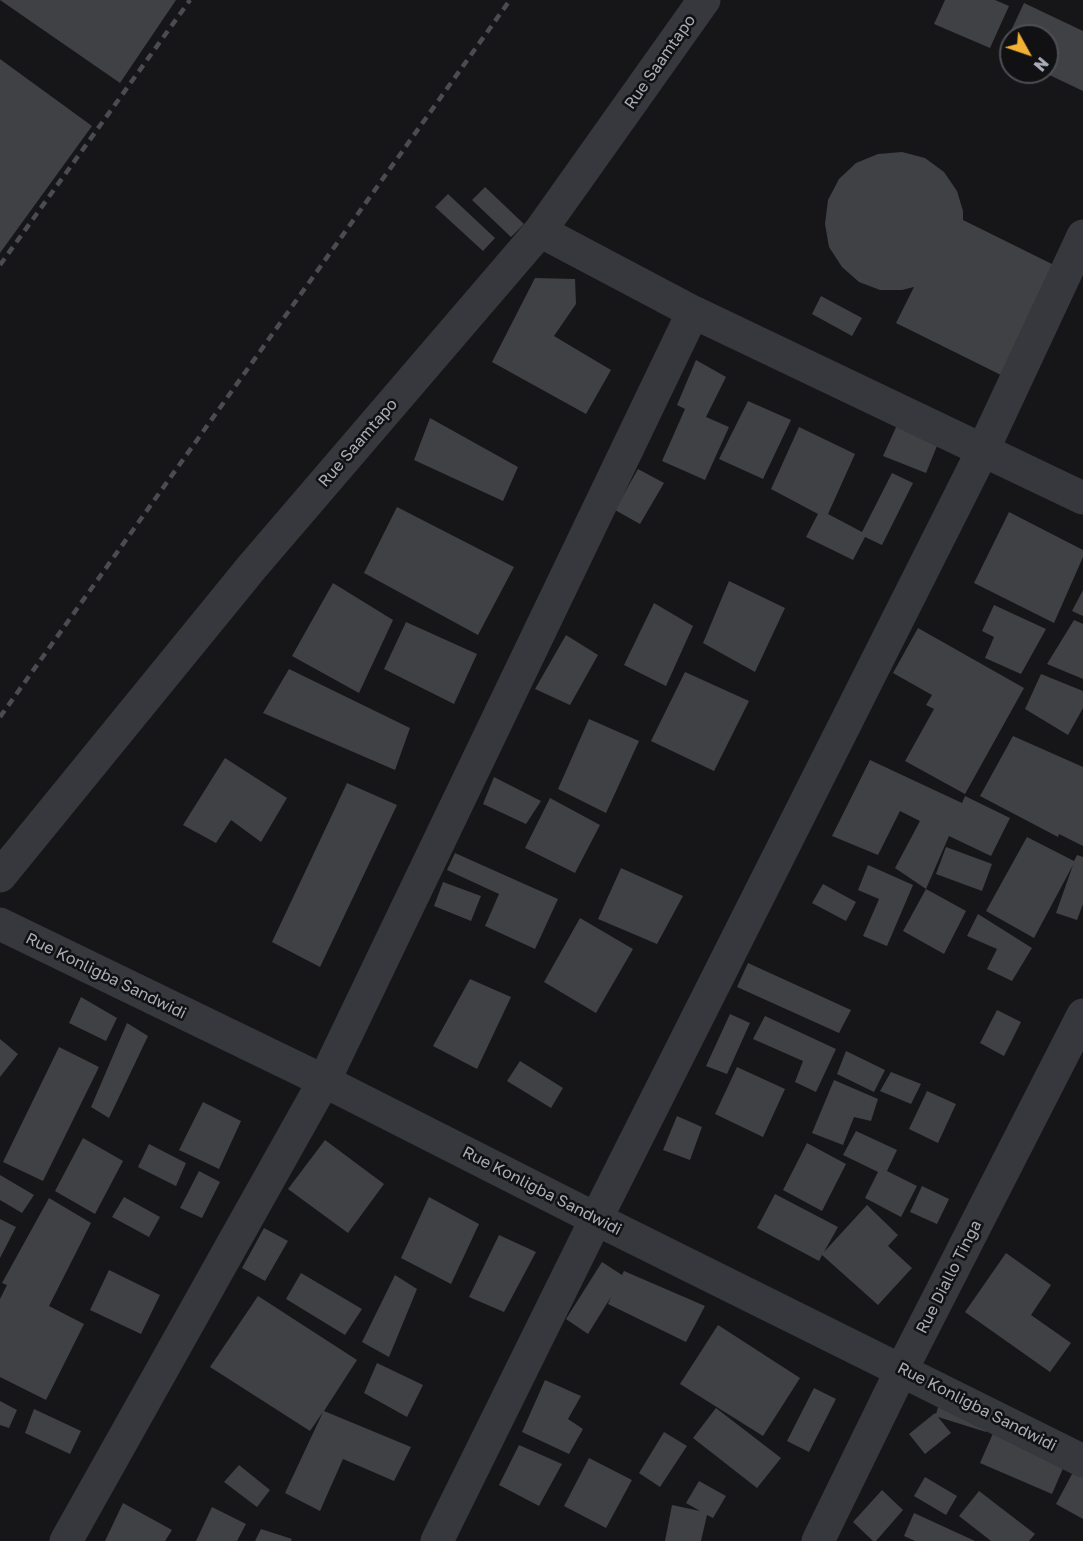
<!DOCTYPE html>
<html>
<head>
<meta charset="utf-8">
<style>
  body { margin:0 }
  #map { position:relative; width:1083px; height:1541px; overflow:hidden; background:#161618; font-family:"Golos Text",sans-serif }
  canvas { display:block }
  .north { position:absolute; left:999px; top:24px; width:60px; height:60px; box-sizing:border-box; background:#111113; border:2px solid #4d4f55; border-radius:50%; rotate:130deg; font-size:16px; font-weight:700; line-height:24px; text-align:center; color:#a8adb8 }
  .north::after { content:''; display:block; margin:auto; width:21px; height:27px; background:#f2b134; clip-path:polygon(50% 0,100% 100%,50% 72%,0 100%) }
</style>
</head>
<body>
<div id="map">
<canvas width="1083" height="1541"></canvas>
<div class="north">N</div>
</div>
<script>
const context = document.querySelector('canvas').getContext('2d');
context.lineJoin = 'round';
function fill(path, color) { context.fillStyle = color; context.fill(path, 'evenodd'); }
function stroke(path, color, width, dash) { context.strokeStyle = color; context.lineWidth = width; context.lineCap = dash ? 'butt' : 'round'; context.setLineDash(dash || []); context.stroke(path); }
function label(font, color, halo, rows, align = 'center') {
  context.font = font + ' "Golos Text",sans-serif'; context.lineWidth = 5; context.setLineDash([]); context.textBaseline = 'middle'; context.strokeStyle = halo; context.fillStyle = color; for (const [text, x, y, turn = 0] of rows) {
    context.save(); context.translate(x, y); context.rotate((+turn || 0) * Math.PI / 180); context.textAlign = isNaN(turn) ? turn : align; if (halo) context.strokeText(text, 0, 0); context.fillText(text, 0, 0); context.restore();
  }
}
fill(new Path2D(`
  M 0,0 L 176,0 L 120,83 Z
  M 945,0 L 995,0 L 1009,6 L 990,48 L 934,24 Z
  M 1024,3 L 1083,31 L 1083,91 L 1043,72 L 1047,72 L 1047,36 L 1011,36 L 1011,57 L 1001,52 Z
  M 0,59 L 92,126 L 0,253 Z
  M 902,152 L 925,158 L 944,172 L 957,191 L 963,211 L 963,220 L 1060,268 L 1005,377 L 896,323 L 914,287 L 902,290 L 880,290 L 859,282 L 842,267 L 829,247 L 825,224 L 828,200 L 839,179 L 856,163 L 878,154 Z
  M 485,187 L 524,224 L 511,237 L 472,200 Z
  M 448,194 L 495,238 L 483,251 L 435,207 Z
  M 535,278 L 575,279 L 576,304 L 554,336 L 611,370 L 586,414 L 492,362 Z
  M 821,296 L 862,318 L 852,336 L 812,314 Z
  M 696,360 L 726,377 L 706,417 L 729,427 L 705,480 L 662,461 L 685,409 L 677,405 Z
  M 748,401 L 791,420 L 763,479 L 719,459 Z
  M 430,418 L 518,467 L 503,501 L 414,460 Z
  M 897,425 L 939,441 L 926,473 L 883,456 Z
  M 799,427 L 855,454 L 828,514 L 862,532 L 892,473 L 913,483 L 882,545 L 865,537 L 853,560 L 806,537 L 818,514 L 771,489 Z
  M 638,469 L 664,483 L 640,524 L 615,510 Z
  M 397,507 L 514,567 L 478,635 L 364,573 Z
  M 1009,512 L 1083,550 L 1083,557 L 1054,623 L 974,583 Z
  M 729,581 L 785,608 L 755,672 L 703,643 Z
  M 333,583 L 393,620 L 359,693 L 292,656 Z
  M 1083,590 L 1083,616 L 1072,611 Z
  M 654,603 L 693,626 L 666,686 L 624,665 Z
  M 994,605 L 1046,629 L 1021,674 L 985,658 L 994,637 L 982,631 Z
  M 1074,620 L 1083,624 L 1083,679 L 1047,664 Z
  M 406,622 L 477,654 L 454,704 L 384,669 Z
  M 918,628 L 1024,688 L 965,794 L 905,761 L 934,709 L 926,705 L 932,695 L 893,673 Z
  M 566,635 L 598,655 L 570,705 L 535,689 Z
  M 289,669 L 410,728 L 395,770 L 263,713 Z
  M 685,672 L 749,701 L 714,771 L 651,741 Z
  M 1041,674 L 1083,691 L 1083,708 L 1068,735 L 1025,709 Z
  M 589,719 L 639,741 L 606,813 L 558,789 Z
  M 1013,736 L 1083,767 L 1083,846 L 1059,834 L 1058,837 L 980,796 Z
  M 225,758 L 287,798 L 261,842 L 231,820 L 216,843 L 183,825 Z
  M 870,760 L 962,803 L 965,796 L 1010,818 L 991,856 L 949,836 L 926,889 L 895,868 L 920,821 L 900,811 L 878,855 L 832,836 Z
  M 494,777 L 541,801 L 526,824 L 483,804 Z
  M 347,783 L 397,805 L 320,967 L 272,942 Z
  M 550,798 L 600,825 L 575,873 L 525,848 Z
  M 1027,837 L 1074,861 L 1077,855 L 1083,857 L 1083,904 L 1077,920 L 1056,913 L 1073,865 L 1034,938 L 986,911 Z
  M 946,847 L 992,864 L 982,891 L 936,874 Z
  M 455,853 L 558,899 L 535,949 L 485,926 L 499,894 L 447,870 Z
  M 868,865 L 913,885 L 887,946 L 863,936 L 879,899 L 858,890 Z
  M 621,868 L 683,896 L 657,944 L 598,919 Z
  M 443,882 L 481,896 L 471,921 L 434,906 Z
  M 823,884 L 856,902 L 846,921 L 812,903 Z
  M 926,889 L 966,911 L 944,954 L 903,931 Z
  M 978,914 L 1032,948 L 1012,981 L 987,969 L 997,949 L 967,936 Z
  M 580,918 L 633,949 L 596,1013 L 544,982 Z
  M 748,963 L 851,1010 L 839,1033 L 737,987 Z
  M 470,979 L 511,997 L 477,1069 L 433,1046 Z
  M 81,997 L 117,1018 L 106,1041 L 69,1023 Z
  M 997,1010 L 1021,1022 L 1004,1056 L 980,1043 Z
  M 730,1014 L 750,1023 L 727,1074 L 706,1066 Z
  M 765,1016 L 836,1049 L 816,1092 L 795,1082 L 803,1061 L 753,1039 Z
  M 127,1023 L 148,1036 L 109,1118 L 91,1107 Z
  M 0,1039 L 18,1054 L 0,1077 Z
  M 59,1047 L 99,1067 L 43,1181 L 3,1162 Z
  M 846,1051 L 885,1070 L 874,1092 L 837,1074 Z
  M 520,1061 L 563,1088 L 551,1108 L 507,1081 Z
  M 737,1067 L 785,1089 L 763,1137 L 715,1114 Z
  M 891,1072 L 921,1084 L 911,1104 L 880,1091 Z
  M 834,1080 L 878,1099 L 871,1121 L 854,1117 L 843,1145 L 812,1133 Z
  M 927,1091 L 956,1104 L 938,1143 L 909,1129 Z
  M 203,1102 L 241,1121 L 219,1169 L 179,1150 Z
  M 677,1116 L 702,1127 L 690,1160 L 663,1150 Z
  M 856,1131 L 897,1150 L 887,1171 L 917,1186 L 901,1217 L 865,1198 L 878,1172 L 843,1155 Z
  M 83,1138 L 123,1161 L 95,1214 L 55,1191 Z
  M 325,1140 L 384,1184 L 348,1233 L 288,1189 Z
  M 807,1143 L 846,1164 L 822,1211 L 783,1190 Z
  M 149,1144 L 186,1163 L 176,1186 L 138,1167 Z
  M 199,1171 L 220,1182 L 202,1218 L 180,1208 Z
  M 0,1175 L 34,1195 L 22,1213 L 0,1200 Z
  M 922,1186 L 949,1199 L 937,1224 L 910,1212 Z
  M 775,1194 L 838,1227 L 824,1252 L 867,1205 L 898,1235 L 888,1246 L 912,1268 L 878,1305 L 822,1255 L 819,1261 L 757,1228 Z
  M 124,1197 L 160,1217 L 149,1237 L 112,1217 Z
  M 429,1197 L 479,1224 L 451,1284 L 401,1258 Z
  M 49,1198 L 91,1223 L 49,1306 L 84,1324 L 46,1400 L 0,1377 L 0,1299 L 7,1285 L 2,1283 Z
  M 0,1219 L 16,1227 L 0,1258 Z
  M 264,1228 L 288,1241 L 265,1281 L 242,1268 Z
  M 499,1235 L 536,1252 L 504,1312 L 469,1297 Z
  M 1006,1253 L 1051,1285 L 1031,1315 L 1071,1343 L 1050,1372 L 965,1312 Z
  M 602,1262 L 622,1275 L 624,1271 L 705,1306 L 686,1342 L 608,1304 L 611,1297 L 588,1334 L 566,1319 Z
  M 109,1270 L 160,1295 L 141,1334 L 90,1310 Z
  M 301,1273 L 362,1309 L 345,1335 L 286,1299 Z
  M 395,1275 L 417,1289 L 389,1357 L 362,1342 Z
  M 258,1296 L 357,1360 L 324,1411 L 411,1447 L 394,1481 L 343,1459 L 320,1511 L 285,1493 L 323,1412 L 310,1431 L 210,1367 Z
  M 718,1325 L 800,1378 L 763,1436 L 680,1384 Z
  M 377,1363 L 423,1385 L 407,1417 L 364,1393 Z
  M 545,1380 L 581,1396 L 568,1419 L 583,1429 L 569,1454 L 522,1432 Z
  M 814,1388 L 836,1399 L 809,1452 L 787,1441 Z
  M 944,1388 L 995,1404 L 986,1432 L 938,1417 L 951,1433 L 925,1454 L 909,1434 L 935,1413 L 936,1414 Z
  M 0,1401 L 17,1410 L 9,1428 L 0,1425 Z
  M 716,1408 L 781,1458 L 757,1488 L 693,1438 Z
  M 34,1409 L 81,1431 L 70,1454 L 25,1433 Z
  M 998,1422 L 1070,1452 L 1052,1494 L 980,1463 Z
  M 664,1432 L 687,1446 L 660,1487 L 639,1473 Z
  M 519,1445 L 562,1464 L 539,1506 L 499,1485 Z
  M 589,1458 L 632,1480 L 606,1528 L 564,1506 Z
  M 1080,1459 L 1083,1461 L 1083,1519 L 1056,1504 Z
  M 239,1465 L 270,1490 L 257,1507 L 224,1482 Z
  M 925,1477 L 957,1496 L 946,1515 L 914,1496 Z
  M 699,1481 L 726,1496 L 713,1518 L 707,1515 L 701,1541 L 665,1541 L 672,1505 L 700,1511 L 686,1503 Z
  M 882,1490 L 903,1510 L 876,1541 L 873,1541 L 853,1522 Z
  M 979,1491 L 1035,1534 L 1029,1541 L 991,1541 L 959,1516 Z
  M 123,1503 L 172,1530 L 165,1541 L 105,1541 Z
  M 212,1507 L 246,1524 L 237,1541 L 196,1541 Z
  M 914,1513 L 975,1541 L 915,1541 L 904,1536 Z
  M 261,1529 L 292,1539 L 291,1541 L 255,1541 Z`), '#404145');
stroke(new Path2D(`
  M 540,231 L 693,312 L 1083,498
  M 0,876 L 252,567 L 540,231 L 704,0
  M 0,924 L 324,1081 L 596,1219 L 1083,1461
  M 66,1541 L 324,1081 L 693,312
  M 437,1541 L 596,1219 L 983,450 L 1083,236
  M 818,1541 L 902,1369 L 1083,1015`), '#37383d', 33);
stroke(new Path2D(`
  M 0,265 L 190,0
  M 0,717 L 510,0`), '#4a4c52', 4.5, [8, 6]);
label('16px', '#a8adb8', '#111113', [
  ["Rue Saamtapo",660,62,-55],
  ["Rue Saamtapo",358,443,-49],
  ["Rue Konligba Sandwidi",106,976,26],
  ["Rue Konligba Sandwidi",542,1191,27],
  ["Rue Diallo Tinga",949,1277,-63],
  ["Rue Konligba Sandwidi",977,1407,27]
]);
</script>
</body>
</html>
